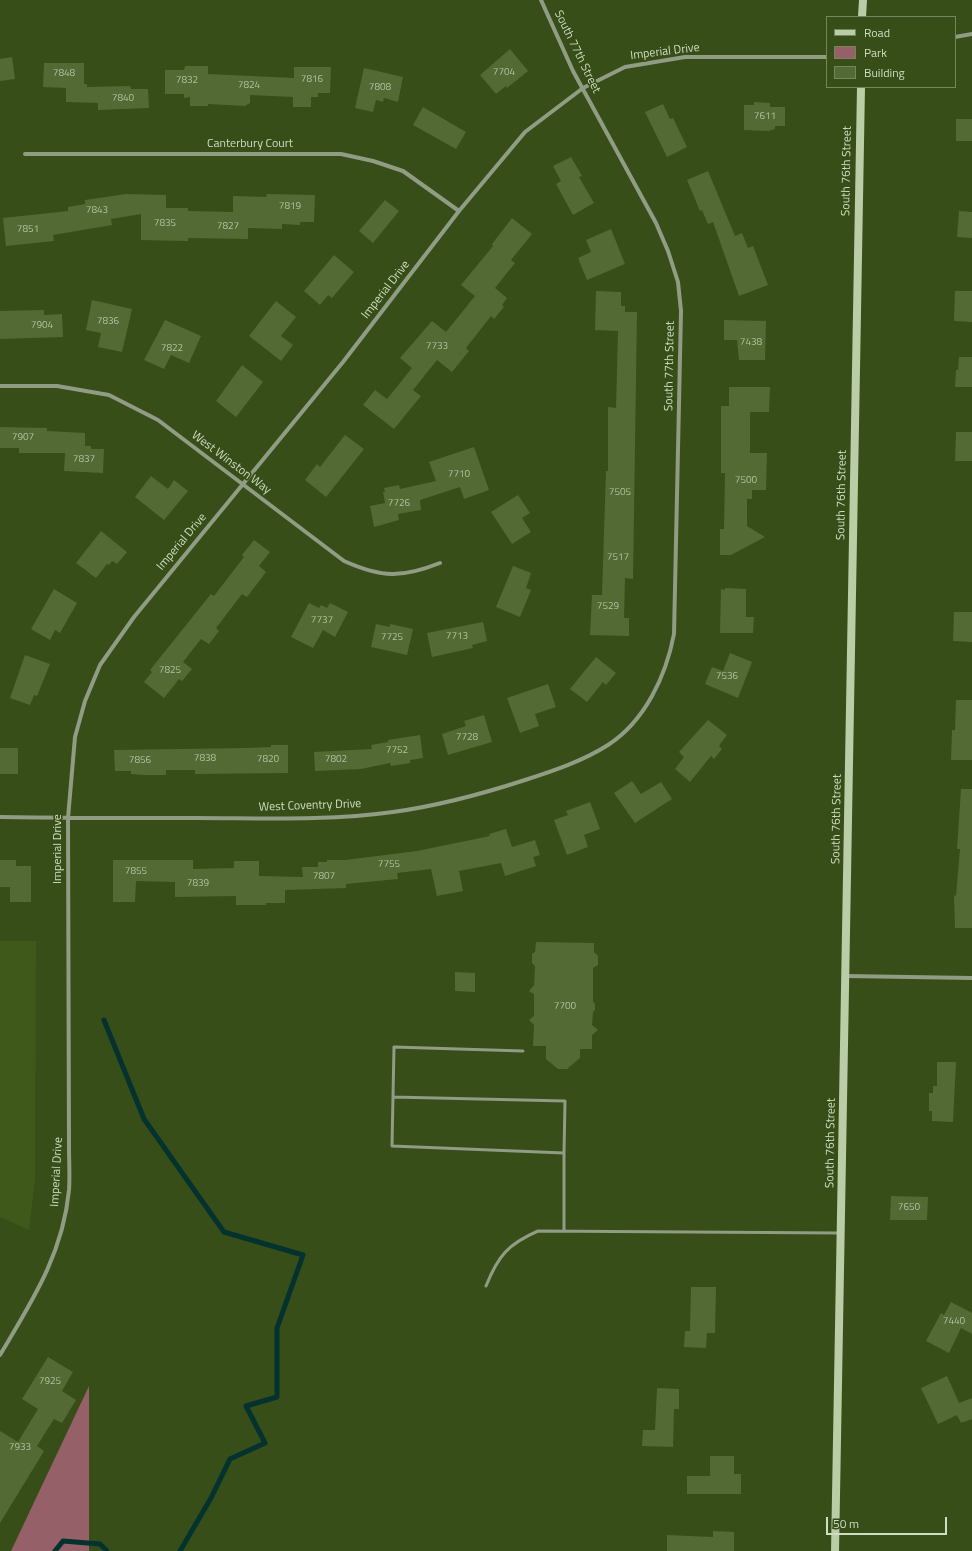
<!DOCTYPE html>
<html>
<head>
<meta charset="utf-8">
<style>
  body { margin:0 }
  #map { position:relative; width:972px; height:1551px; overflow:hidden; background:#374e19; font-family:"Titillium Web",sans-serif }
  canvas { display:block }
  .legend { position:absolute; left:826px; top:16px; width:130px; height:72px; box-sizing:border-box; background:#374e19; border:1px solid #74875c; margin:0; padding:5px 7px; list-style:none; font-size:12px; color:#cfddc1 }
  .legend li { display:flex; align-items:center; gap:8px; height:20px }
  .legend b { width:20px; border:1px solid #74875c }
  .scale { position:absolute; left:826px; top:1517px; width:121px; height:18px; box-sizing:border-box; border:2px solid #cfddc1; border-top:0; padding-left:5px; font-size:12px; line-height:14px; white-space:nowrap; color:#cfddc1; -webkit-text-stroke:3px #374e19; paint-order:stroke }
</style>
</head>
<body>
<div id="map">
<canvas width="972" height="1551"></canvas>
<ul class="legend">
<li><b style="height:5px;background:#bacda7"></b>Road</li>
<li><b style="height:11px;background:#956068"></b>Park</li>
<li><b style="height:11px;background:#536a35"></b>Building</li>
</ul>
<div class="scale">50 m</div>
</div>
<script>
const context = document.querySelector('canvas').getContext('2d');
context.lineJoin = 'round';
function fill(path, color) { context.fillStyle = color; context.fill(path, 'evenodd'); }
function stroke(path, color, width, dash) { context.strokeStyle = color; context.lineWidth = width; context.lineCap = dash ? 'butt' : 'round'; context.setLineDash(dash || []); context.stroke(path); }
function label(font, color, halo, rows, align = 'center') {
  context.font = font + ' "Titillium Web",sans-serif'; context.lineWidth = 3.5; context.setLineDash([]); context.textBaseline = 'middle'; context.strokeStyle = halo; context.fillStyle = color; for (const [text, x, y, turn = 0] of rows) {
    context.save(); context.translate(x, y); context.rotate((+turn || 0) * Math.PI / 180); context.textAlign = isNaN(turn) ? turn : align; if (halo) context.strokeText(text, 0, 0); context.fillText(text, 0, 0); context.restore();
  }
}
fill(new Path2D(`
  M 0,941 L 36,941 L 35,1180 L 29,1230 L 0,1217 Z`), '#3f591b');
fill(new Path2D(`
  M 89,1386 L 89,1551 L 11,1551 Z`), '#956068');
stroke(new Path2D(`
  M 104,1020 L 144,1119 L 224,1232 L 303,1255 L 277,1328 L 277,1397 L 246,1406 L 265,1443 L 230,1459 L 211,1498 L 180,1551
  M 55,1551 L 63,1541 L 100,1544 L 107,1551`), '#04322f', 5);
fill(new Path2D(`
  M 510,49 L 528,71 L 507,88 L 506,86 L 496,94 L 480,75 Z
  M 12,57 L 15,79 L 0,81 L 0,59 Z
  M 44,63 L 84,63 L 84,84 L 87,84 L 87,87 L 130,86 L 131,89 L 148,89 L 149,108 L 98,110 L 98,103 L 66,102 L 66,88 L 43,87 Z
  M 185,66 L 208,66 L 208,74 L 294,78 L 294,67 L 331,67 L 330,93 L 318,93 L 318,97 L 311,97 L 311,107 L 293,107 L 293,97 L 250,95 L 250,103 L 245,106 L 208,104 L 208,106 L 190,106 L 190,97 L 184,98 L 184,94 L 165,94 L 165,70 L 184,70 Z
  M 364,68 L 403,77 L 398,102 L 384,98 L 383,102 L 376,100 L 373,112 L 355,108 Z
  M 754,102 L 770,103 L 770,107 L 785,107 L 785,126 L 775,126 L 775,129 L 769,131 L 744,130 L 744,105 L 754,105 Z
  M 663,104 L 670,119 L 673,118 L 687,147 L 667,157 L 645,112 Z
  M 423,107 L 466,132 L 456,149 L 413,125 Z
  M 956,119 L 972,119 L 972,141 L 956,141 Z
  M 571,157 L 582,176 L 579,177 L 594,203 L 573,215 L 556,184 L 561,181 L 553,166 Z
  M 708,171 L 735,236 L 742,233 L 748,248 L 753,246 L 768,285 L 739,296 L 713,222 L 708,224 L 702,210 L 700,211 L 687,180 Z
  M 126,194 L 166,195 L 166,208 L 188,208 L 188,211 L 233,212 L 233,196 L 266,197 L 267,194 L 315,195 L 314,222 L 300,222 L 300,225 L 282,224 L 282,229 L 248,228 L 248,239 L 188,238 L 188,241 L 141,240 L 141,214 L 111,219 L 112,225 L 53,235 L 54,241 L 6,246 L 3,218 L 68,211 L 68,207 L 85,204 L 85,200 Z
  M 385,200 L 399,211 L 373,243 L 359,231 Z
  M 959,211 L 972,212 L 972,238 L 957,237 Z
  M 512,218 L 532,234 L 511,260 L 515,263 L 495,288 L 507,298 L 502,305 L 504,307 L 494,319 L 491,316 L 466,348 L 469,351 L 452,372 L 437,360 L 413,390 L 421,396 L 394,429 L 363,405 L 375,390 L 387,399 L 412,368 L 400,358 L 432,321 L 446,332 L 475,296 L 461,285 L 493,246 L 492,244 Z
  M 611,229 L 625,264 L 587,280 L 578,258 L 591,252 L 586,240 Z
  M 334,255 L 354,272 L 332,298 L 328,295 L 320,305 L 304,291 Z
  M 596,291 L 621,292 L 621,306 L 625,306 L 625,312 L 637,312 L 633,579 L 625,578 L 624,618 L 629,618 L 629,636 L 590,635 L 592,595 L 602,595 L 606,471 L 608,471 L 608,407 L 616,408 L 618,331 L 595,330 Z
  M 955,291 L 972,291 L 972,322 L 954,321 Z
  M 92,300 L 132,309 L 122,352 L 98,347 L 101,333 L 86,330 Z
  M 276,301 L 296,317 L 281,336 L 293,345 L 281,361 L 249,336 Z
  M 44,310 L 44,315 L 62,314 L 63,337 L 0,339 L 0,311 Z
  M 165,320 L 201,336 L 189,363 L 171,355 L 164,369 L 144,360 Z
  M 724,320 L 766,321 L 765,360 L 739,360 L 737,340 L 724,340 Z
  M 959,357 L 972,357 L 972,387 L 955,387 L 956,370 L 958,370 Z
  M 242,365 L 263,382 L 236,417 L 216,401 Z
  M 729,387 L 770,387 L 769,412 L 750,412 L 750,453 L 767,453 L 766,490 L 752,490 L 752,499 L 747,499 L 747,526 L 765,537 L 731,555 L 720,555 L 720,529 L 724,529 L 725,473 L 721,473 L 721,406 L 729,406 Z
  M 0,427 L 47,428 L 47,431 L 85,433 L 85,446 L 91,446 L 91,449 L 104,449 L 103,473 L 64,471 L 65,453 L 19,453 L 19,448 L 0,448 Z
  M 956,432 L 972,432 L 972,461 L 955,461 Z
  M 345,435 L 364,449 L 326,497 L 305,480 L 317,464 L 320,467 Z
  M 474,447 L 489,490 L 464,499 L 460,487 L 420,500 L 421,510 L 398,514 L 399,520 L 374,527 L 370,506 L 385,503 L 383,492 L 385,492 L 384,488 L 399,485 L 400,489 L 436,481 L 429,462 Z
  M 151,476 L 168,489 L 174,480 L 188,491 L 164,520 L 135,497 Z
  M 518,495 L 530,513 L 522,518 L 531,532 L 512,544 L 491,512 Z
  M 101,531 L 127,552 L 117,564 L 112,561 L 109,565 L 107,564 L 96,578 L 76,563 Z
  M 254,540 L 270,552 L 259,566 L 266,572 L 247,597 L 242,594 L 216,628 L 219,631 L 209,644 L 201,639 L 183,662 L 192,669 L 182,681 L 179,679 L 164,698 L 144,682 L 152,672 L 150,670 L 211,594 L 214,596 L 244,557 L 242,555 Z
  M 513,566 L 531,573 L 526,588 L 531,590 L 520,617 L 496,607 Z
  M 725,588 L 746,589 L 746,617 L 754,617 L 753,633 L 720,633 L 721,589 L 725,590 Z
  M 54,589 L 77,603 L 60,633 L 55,630 L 50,640 L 31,629 Z
  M 309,603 L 319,608 L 321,605 L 327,608 L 330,603 L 348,612 L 335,637 L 323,630 L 313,648 L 291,637 Z
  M 954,612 L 972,612 L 972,642 L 953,641 Z
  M 483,622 L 487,641 L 472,645 L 473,648 L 432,657 L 427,633 Z
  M 376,624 L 390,627 L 390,624 L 413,629 L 407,655 L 371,647 Z
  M 730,653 L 752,662 L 738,698 L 705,684 L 712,667 L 723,671 Z
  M 25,655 L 50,664 L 37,696 L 34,695 L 30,705 L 10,698 Z
  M 596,657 L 616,673 L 606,685 L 603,682 L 587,702 L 570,689 Z
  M 548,684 L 556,707 L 535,714 L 539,726 L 520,733 L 507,698 Z
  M 956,700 L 972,700 L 972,760 L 951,760 L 952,730 L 955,730 Z
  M 484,715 L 492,742 L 448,755 L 442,734 L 466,726 L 464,721 Z
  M 708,720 L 727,735 L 719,746 L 722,749 L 714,759 L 711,756 L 690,782 L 675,769 L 684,757 L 679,752 Z
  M 420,735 L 423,758 L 410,760 L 410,763 L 391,766 L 390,763 L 361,769 L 315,771 L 314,752 L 372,749 L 371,745 L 388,742 L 388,740 Z
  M 271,745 L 288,745 L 288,773 L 195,774 L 195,770 L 166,770 L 166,775 L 144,775 L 131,774 L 131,771 L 115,771 L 114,750 L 247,748 L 271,747 Z
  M 0,748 L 18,748 L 18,774 L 0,774 Z
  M 632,781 L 641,794 L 661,782 L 672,799 L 635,823 L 614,793 Z
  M 961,789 L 972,789 L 972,928 L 955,928 L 954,895 L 956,896 L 960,849 L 957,849 Z
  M 590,802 L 600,829 L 584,835 L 588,847 L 567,855 L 554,820 L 568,815 L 566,811 Z
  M 506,829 L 512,847 L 535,840 L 540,855 L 533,857 L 536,866 L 505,876 L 501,863 L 459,871 L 463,891 L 437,896 L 431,869 L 397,873 L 398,879 L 346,884 L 346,888 L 285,890 L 285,903 L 266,903 L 266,905 L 236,905 L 236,896 L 175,897 L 175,882 L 136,881 L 135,902 L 113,902 L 113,860 L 193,860 L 193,869 L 234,868 L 234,861 L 259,861 L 259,876 L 303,877 L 302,867 L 318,867 L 318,862 L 327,862 L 327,860 L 345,860 L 417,851 L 490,836 L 489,834 Z
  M 0,860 L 16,860 L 16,866 L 31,866 L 31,902 L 10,902 L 10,887 L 0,887 Z
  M 536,942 L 594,943 L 594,952 L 598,956 L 598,965 L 593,968 L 593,1001 L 595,1004 L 595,1010 L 593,1012 L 592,1025 L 598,1030 L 592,1035 L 592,1049 L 580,1049 L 580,1058 L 567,1069 L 558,1069 L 546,1059 L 546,1046 L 533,1046 L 534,1025 L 529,1020 L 534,1016 L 534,994 L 529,991 L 534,985 L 535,966 L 532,963 L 532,954 L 535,952 Z
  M 455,972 L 475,973 L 475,992 L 455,991 Z
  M 937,1062 L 956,1062 L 953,1122 L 932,1121 L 932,1111 L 929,1111 L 929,1093 L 933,1093 L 933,1086 L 937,1086 Z
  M 891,1196 L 928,1197 L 927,1220 L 890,1220 Z
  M 691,1287 L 716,1287 L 715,1333 L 707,1333 L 706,1348 L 684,1347 L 685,1331 L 690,1331 Z
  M 951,1302 L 972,1313 L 972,1334 L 961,1328 L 949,1353 L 926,1341 L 941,1313 L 944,1315 Z
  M 48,1357 L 73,1372 L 62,1391 L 76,1400 L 62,1423 L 54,1419 L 37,1446 L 44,1451 L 0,1523 L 0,1431 L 18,1442 L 38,1409 L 22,1399 Z
  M 947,1376 L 959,1403 L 972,1398 L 972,1419 L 961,1423 L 957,1415 L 938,1424 L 921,1388 Z
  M 657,1388 L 679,1389 L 679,1409 L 674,1409 L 673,1447 L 642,1446 L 643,1430 L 655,1430 Z
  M 710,1456 L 734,1456 L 734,1474 L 741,1474 L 741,1494 L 687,1494 L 687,1476 L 710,1476 Z
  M 713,1531 L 734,1532 L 734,1551 L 667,1551 L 667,1535 L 713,1537 Z`), '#536a35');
stroke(new Path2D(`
  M 523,1051 L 394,1047 L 392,1146 L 564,1153 L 564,1230
  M 393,1097 L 565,1101 L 564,1153
  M 486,1286 C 498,1256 508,1244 538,1231 L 840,1233`), '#909c84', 3);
stroke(new Path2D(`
  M 955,37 L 972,34
  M 25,154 L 341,154 L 373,161 L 403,171 L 459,211
  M 0,386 L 57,386 L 109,395 L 158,420 L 344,561 C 382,578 402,578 440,563
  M 0,817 C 65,818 131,818 196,818 C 262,818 328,821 393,812 C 437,806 482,794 525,780 C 553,771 583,761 608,745 C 645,721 666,676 674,634 L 681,311 L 678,282 L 668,251 L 656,223 L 573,71 L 541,0
  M 846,976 L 972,978
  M 0,1355 C 32,1301 63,1254 69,1190 C 70,1176 69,1161 69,1147 L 68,818 L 75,737 L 85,701 L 100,665 L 134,617 L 343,362 L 459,211 L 525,132 L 583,88 L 625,67 L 685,57 L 827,57`), '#909c84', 4);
stroke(new Path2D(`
  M 862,17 L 863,0
  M 835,1551 L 861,87`), '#bacda7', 8);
label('10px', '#b0c09e', null, [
  ["7704",504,73],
  ["7848",64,74],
  ["7816",312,80],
  ["7832",187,81],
  ["7824",249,86],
  ["7808",380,88],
  ["7840",123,99],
  ["7611",765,117],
  ["7819",290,207],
  ["7843",97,211],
  ["7835",165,224],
  ["7827",228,227],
  ["7851",28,230],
  ["7836",108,322],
  ["7904",42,326],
  ["7438",751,343],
  ["7733",437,347],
  ["7822",172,349],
  ["7907",23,438],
  ["7837",84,460],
  ["7710",459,475],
  ["7500",746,481],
  ["7505",620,493],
  ["7726",399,504],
  ["7517",618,558],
  ["7529",608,607],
  ["7737",322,621],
  ["7713",457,637],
  ["7725",392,638],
  ["7825",170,671],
  ["7536",727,677],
  ["7728",467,738],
  ["7752",397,751],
  ["7838",205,759],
  ["7820",268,760],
  ["7802",336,760],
  ["7856",140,761],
  ["7755",389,865],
  ["7855",136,872],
  ["7807",324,877],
  ["7839",198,884],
  ["7700",565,1007],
  ["7650",909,1208],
  ["7440",954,1322],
  ["7925",50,1382],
  ["7933",20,1448]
]);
label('12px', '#cfddc1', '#374e19', [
  ["South 77th Street",577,52,64],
  ["Imperial Drive",665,52,-7],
  ["Canterbury Court",250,144],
  ["South 76th Street",847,171,-89],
  ["Imperial Drive",386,290,-52],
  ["South 77th Street",670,366,-89],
  ["West Winston Way",231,463,37],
  ["South 76th Street",842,495,-89],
  ["Imperial Drive",182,542,-50],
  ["West Coventry Drive",310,806,-2],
  ["South 76th Street",837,819,-89],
  ["Imperial Drive",58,849,-90],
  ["South 76th Street",831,1143,-89],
  ["Imperial Drive",57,1172,-87]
]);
</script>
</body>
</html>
